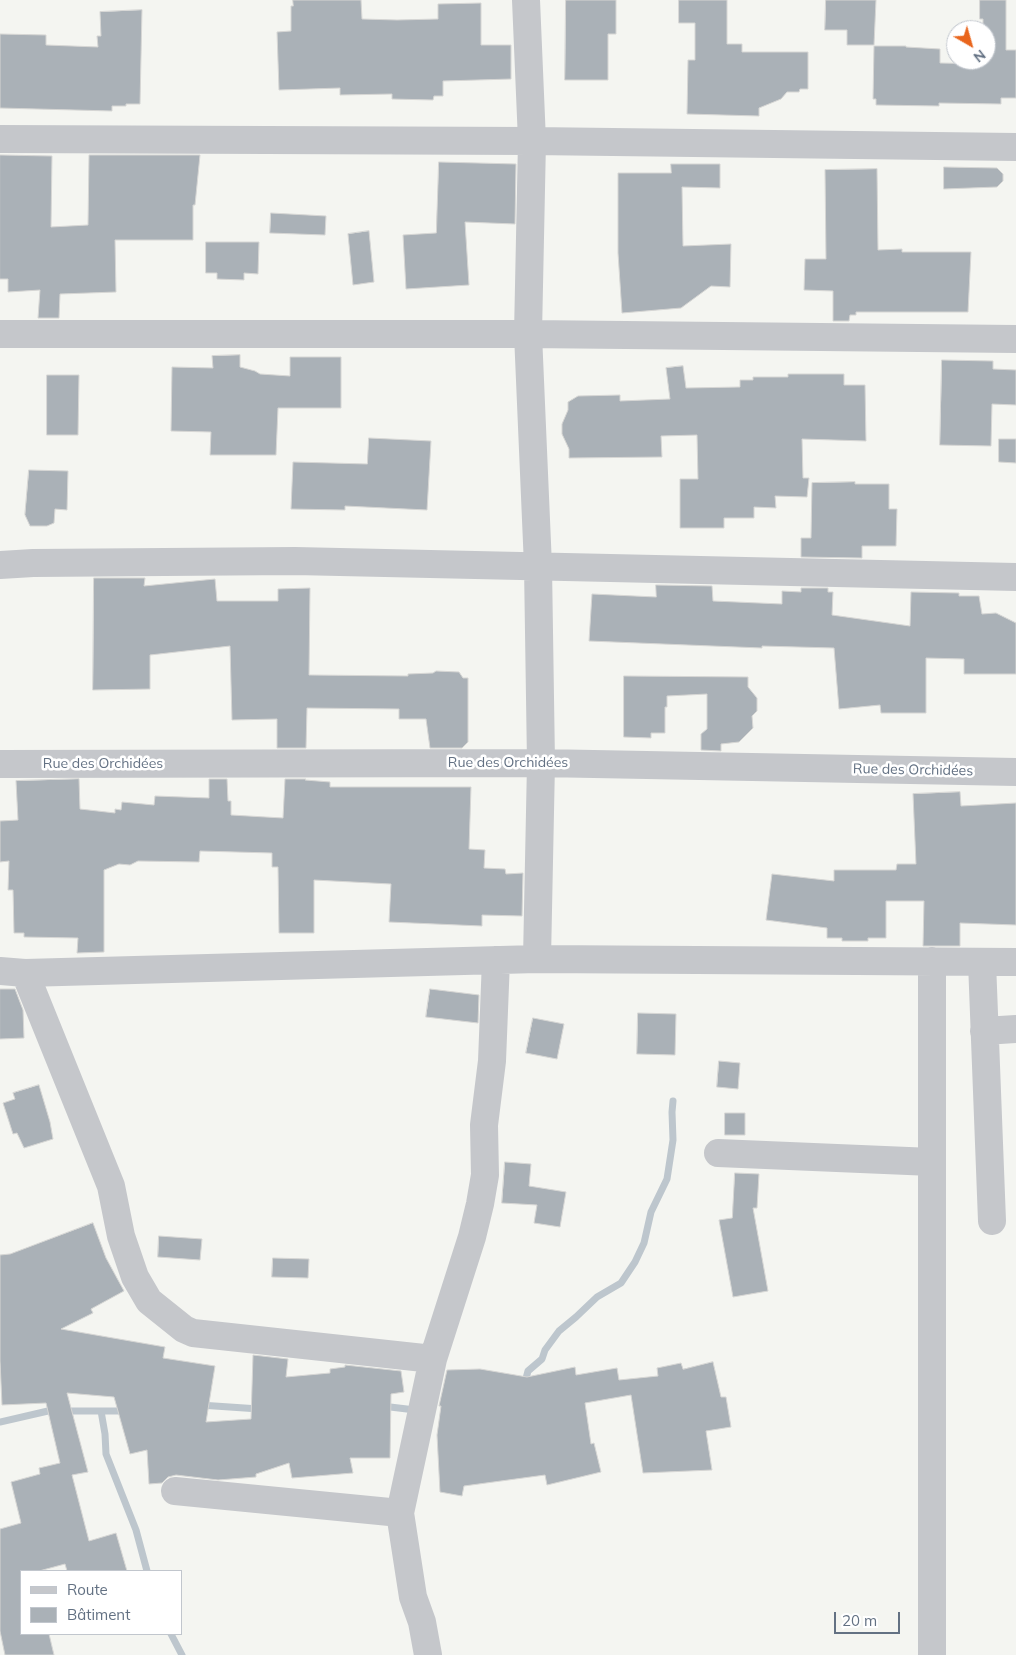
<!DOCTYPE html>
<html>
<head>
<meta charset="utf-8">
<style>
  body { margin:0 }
  #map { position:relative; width:1016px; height:1655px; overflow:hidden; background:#f4f5f1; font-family:Mulish,sans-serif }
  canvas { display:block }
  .legend { position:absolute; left:20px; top:1570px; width:162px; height:65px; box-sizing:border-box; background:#fff; border:1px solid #c1c6cd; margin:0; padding:6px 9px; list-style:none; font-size:15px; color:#637183 }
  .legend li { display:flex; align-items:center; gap:10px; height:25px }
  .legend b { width:25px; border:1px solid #c1c6cd }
  .north { position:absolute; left:946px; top:20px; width:50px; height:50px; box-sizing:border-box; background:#fff; border:1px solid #c1c6cd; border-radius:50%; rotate:142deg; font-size:14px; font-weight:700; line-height:20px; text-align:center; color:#637183 }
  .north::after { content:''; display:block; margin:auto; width:18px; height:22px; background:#e9651c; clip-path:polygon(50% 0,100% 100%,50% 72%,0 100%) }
  .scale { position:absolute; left:834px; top:1612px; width:66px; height:22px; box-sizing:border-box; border:2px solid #637183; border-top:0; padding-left:6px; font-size:15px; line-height:18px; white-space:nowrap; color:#637183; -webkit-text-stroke:4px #fff; paint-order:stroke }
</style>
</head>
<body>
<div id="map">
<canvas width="1016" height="1655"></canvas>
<ul class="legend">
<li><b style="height:6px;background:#c5c7cb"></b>Route</li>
<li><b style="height:14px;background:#aab1b7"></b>Bâtiment</li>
</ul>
<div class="north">N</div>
<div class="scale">20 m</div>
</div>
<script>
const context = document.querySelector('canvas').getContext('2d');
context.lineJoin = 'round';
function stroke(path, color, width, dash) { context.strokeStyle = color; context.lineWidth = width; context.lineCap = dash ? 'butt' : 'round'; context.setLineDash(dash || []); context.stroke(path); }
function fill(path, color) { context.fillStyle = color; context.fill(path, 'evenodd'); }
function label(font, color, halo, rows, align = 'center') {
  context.font = font + ' Mulish,sans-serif'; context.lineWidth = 5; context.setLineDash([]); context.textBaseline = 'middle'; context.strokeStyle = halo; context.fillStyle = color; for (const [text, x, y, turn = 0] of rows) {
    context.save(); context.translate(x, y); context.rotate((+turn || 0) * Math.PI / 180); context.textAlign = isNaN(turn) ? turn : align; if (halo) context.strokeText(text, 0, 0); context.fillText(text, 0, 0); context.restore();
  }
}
stroke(new Path2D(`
  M 524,1386 L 528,1371 L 542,1359 L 545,1350 L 559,1331 L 576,1317 L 597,1297 L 621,1283 L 635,1262 L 644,1243 L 651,1212 L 667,1179 L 673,1140 L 672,1112 L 673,1101
  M 200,1405 L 259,1409
  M 382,1406 L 415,1410
  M 101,1411 L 127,1411
  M 0,1422 L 48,1411 L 101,1411 L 105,1434 L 106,1454 L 136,1530 L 147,1571
  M 171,1634 L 182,1655`), '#bdc6cd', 7);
const building = new Path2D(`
  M 293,0 L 361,0 L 362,19 L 397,20 L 438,19 L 438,4 L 481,3 L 481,45 L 511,45 L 511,79 L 443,81 L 443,96 L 434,96 L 433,100 L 392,99 L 392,94 L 340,95 L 340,88 L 279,90 L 277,32 L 291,31 L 291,6 L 293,6 Z
  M 566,0 L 616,0 L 616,34 L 608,34 L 608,80 L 565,80 Z
  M 679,0 L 727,0 L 727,44 L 742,44 L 742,52 L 808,52 L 808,89 L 800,89 L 799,92 L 787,92 L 781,99 L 759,108 L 759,116 L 687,114 L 688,60 L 695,60 L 695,23 L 679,23 Z
  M 826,0 L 876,0 L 874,45 L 847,45 L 847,30 L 825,30 Z
  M 980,0 L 1006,0 L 1006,50 L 1016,50 L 1016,98 L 1001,98 L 1001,104 L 939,103 L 939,106 L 876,105 L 876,99 L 873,99 L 874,46 L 906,46 L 906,47 L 940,49 L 940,63 L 986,64 L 986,30 L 983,30 L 983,19 L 980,19 Z
  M 142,10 L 140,104 L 126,104 L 126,106 L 112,106 L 112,111 L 0,108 L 0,34 L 46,35 L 46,45 L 98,47 L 97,36 L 101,36 L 100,12 Z
  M 0,155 L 52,156 L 51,227 L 88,225 L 89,155 L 200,155 L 195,205 L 193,205 L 193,240 L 115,240 L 116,292 L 60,294 L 59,318 L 38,318 L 40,290 L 8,292 L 8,279 L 0,279 Z
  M 439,162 L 516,164 L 515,224 L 465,222 L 469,285 L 406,289 L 403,235 L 436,233 Z
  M 671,164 L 720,164 L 720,188 L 682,187 L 683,246 L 731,244 L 730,287 L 711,286 L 681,308 L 622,313 L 618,253 L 618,173 L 671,173 Z
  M 944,167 L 997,168 L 1003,174 L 1003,181 L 997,187 L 944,189 Z
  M 877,169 L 878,250 L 902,249 L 902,252 L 971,252 L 968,312 L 856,312 L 856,315 L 850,315 L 849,321 L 833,321 L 833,291 L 804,290 L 805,259 L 826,259 L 825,170 Z
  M 271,213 L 326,216 L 325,235 L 270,233 Z
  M 369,231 L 374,282 L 353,285 L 348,234 Z
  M 206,242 L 259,242 L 258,274 L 244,273 L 244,280 L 217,279 L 217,273 L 206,273 Z
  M 240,355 L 240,367 L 255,371 L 260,374 L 290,376 L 290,357 L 341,357 L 341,408 L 278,408 L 276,455 L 210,455 L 211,432 L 171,431 L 172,367 L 213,368 L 212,356 Z
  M 942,360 L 993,361 L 993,369 L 1016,370 L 1016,405 L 992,404 L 991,446 L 940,445 Z
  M 683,366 L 686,388 L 740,387 L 740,380 L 753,380 L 753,377 L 788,377 L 788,374 L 844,374 L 844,385 L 865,385 L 866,441 L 802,439 L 803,478 L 809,478 L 807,497 L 775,496 L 776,508 L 754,507 L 754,518 L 724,518 L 724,528 L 680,528 L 680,479 L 698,479 L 697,435 L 661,436 L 662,457 L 569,458 L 569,449 L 562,434 L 562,424 L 568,410 L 568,402 L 578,396 L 620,395 L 620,401 L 670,399 L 666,368 Z
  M 47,375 L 79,375 L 78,435 L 47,435 Z
  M 369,438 L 431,441 L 427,510 L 345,506 L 345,510 L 291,509 L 293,462 L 367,464 Z
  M 999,439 L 1016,439 L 1016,463 L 999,462 Z
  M 29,470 L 68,471 L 67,510 L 55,509 L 54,523 L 47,526 L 30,526 L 25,515 Z
  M 855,482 L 855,484 L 889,484 L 889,509 L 897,509 L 896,546 L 862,546 L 862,558 L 801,557 L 801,538 L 811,538 L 812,483 Z
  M 94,578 L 145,578 L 144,586 L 215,579 L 217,601 L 278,601 L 278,589 L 310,588 L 309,675 L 408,676 L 408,674 L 433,673 L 436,671 L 459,672 L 463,678 L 468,678 L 468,742 L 462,748 L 430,748 L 426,719 L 399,719 L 399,709 L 307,708 L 306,748 L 277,748 L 277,719 L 232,720 L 230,646 L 150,655 L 150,689 L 93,690 Z
  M 656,585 L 712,586 L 713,601 L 782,604 L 782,591 L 801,592 L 801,588 L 828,588 L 828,592 L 833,592 L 832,615 L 910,626 L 911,592 L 959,593 L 959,596 L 979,596 L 982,614 L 996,613 L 1016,623 L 1016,674 L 964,674 L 964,659 L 926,658 L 926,713 L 881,713 L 880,705 L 839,709 L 834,648 L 762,646 L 762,648 L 589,641 L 592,594 L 656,597 Z
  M 624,676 L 748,677 L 748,687 L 757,698 L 757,711 L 752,716 L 753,728 L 739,742 L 721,744 L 721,751 L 701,750 L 701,734 L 707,729 L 707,694 L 667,696 L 667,707 L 665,707 L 665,733 L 651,733 L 651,738 L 624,737 Z
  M 79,779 L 80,809 L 115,813 L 115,809 L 121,810 L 122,802 L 154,805 L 155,796 L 209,798 L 209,779 L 227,779 L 228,801 L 231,801 L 231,815 L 283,818 L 285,779 L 306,779 L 305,780 L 330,782 L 330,787 L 471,787 L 469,849 L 485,850 L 484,868 L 505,869 L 506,874 L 523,873 L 522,916 L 482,915 L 482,926 L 389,922 L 391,884 L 314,880 L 314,933 L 279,933 L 278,867 L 272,867 L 272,853 L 200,851 L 199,862 L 138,861 L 130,865 L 119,864 L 104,870 L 104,952 L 77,953 L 78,938 L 24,937 L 24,933 L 14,933 L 13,890 L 8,890 L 9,861 L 0,862 L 0,821 L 18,820 L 16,781 Z
  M 960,792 L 961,806 L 1016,803 L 1016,925 L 960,923 L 960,946 L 923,946 L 924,901 L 886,901 L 886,938 L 868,938 L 868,941 L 842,941 L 842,938 L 827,938 L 827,928 L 766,920 L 772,874 L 834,881 L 834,870 L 896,870 L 897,864 L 916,864 L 913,794 Z
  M 0,989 L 15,989 L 23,1010 L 24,1038 L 0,1039 Z
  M 430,989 L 479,995 L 478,1023 L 426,1017 Z
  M 638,1013 L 676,1014 L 675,1055 L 637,1054 Z
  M 533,1018 L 564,1024 L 557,1059 L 526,1053 Z
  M 719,1061 L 740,1063 L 738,1089 L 717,1087 Z
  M 39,1085 L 50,1122 L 53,1139 L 24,1148 L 17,1133 L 13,1134 L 3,1103 L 15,1099 L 13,1093 Z
  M 725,1113 L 745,1113 L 745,1135 L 725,1135 Z
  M 505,1162 L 531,1164 L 529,1186 L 566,1192 L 560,1227 L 534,1223 L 537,1205 L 502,1203 Z
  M 735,1173 L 759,1174 L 757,1208 L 753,1208 L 768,1291 L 733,1297 L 719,1220 L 732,1218 Z
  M 93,1223 L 106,1258 L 124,1291 L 91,1309 L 93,1313 L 61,1329 L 165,1347 L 163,1358 L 215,1366 L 206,1422 L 251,1419 L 253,1355 L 288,1359 L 286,1377 L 330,1373 L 330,1369 L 345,1367 L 345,1365 L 401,1371 L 404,1392 L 391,1394 L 390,1458 L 350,1458 L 353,1473 L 292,1478 L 289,1463 L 256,1474 L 256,1477 L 218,1480 L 176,1475 L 168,1477 L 162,1483 L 149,1484 L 147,1450 L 130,1454 L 114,1397 L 67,1393 L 88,1472 L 72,1475 L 89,1541 L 116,1533 L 127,1571 L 67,1571 L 65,1564 L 39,1571 L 21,1571 L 21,1634 L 49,1634 L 54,1655 L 5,1655 L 0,1631 L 0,1529 L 21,1523 L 11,1482 L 40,1474 L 39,1468 L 60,1463 L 46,1403 L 2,1405 L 0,1361 L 0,1255 L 10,1254 Z
  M 159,1236 L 202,1239 L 200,1260 L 158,1257 Z
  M 273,1258 L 309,1259 L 308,1278 L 272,1277 Z
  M 713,1362 L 721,1397 L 726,1397 L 731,1427 L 706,1431 L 712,1470 L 643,1473 L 631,1395 L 585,1403 L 591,1444 L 594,1443 L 601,1472 L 547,1485 L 545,1475 L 464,1486 L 462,1496 L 440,1492 L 437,1435 L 441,1406 L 439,1406 L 447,1370 L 480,1369 L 527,1377 L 575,1367 L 576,1375 L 617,1368 L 619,1380 L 658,1376 L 657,1368 L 681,1363 L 683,1369 Z`);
fill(building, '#aab1b7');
stroke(building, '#d6d6d4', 1);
stroke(new Path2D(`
  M 526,0 L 532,141 L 528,334 L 538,566 L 541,763 L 537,959
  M 0,139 L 532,141 L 1016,147
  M 0,334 L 528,334 L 1016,339
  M 0,565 L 33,563 L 295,561 L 1016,577
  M 0,764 L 541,763 L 1016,772
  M 982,962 L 992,1221
  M 0,971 L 25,973 L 537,959 L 1016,962
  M 25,973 L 111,1186 L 121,1236 L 135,1277 L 149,1301 L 184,1329 L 193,1333 L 433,1359
  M 984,1031 L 1016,1029
  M 718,1153 L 932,1162
  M 175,1491 L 400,1513
  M 428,1655 L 422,1622 L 413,1597 L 400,1513 L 433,1359 L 472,1237 L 480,1204 L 485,1175 L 484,1125 L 492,1061 L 496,960
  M 932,1655 L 932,961`), '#c5c7cb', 28);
label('14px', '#637183', '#fff', [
  ["Rue des Orchidées",508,763],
  ["Rue des Orchidées",103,764],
  ["Rue des Orchidées",913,770,1]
]);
</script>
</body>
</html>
